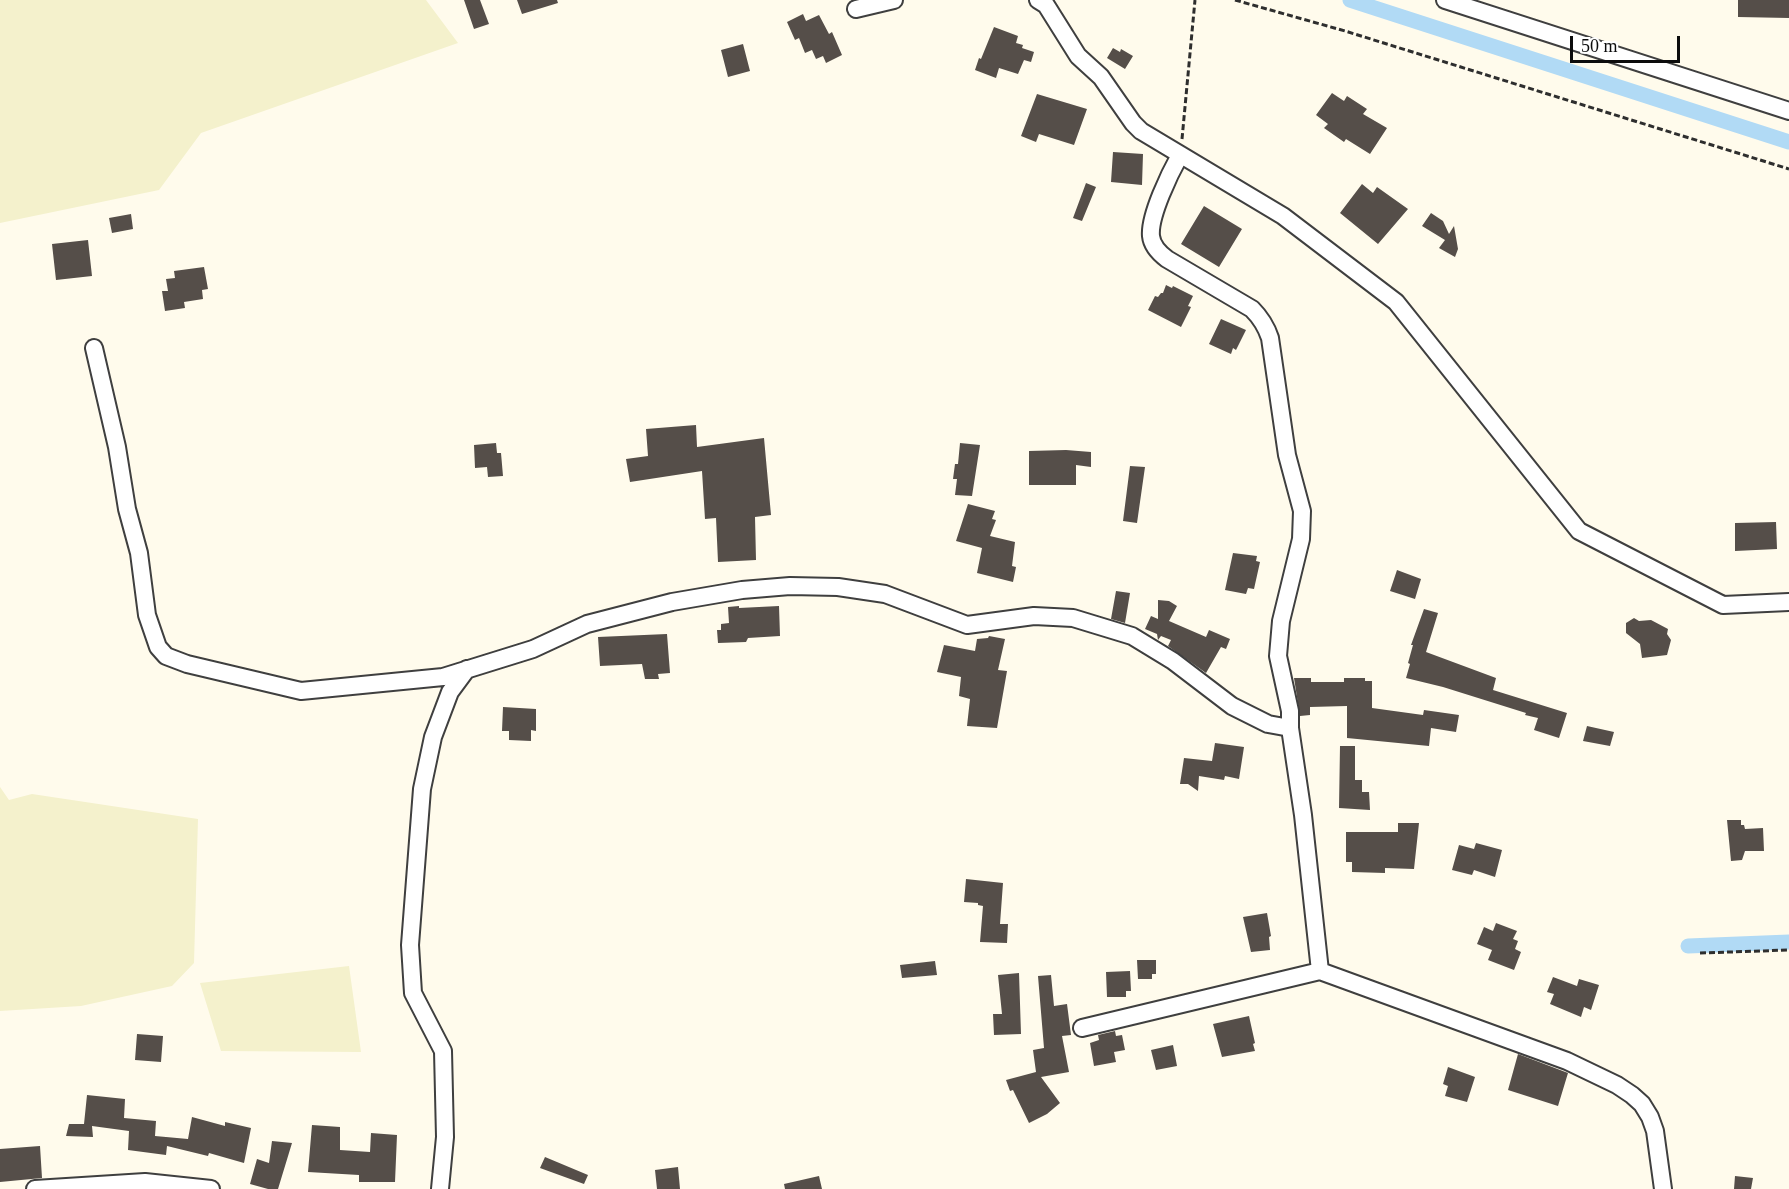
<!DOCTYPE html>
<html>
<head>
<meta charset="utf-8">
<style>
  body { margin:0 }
  #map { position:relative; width:1789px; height:1189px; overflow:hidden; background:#fffbec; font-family:Georgia,serif }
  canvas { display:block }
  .scale { position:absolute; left:1570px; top:36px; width:110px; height:27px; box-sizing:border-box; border:3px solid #0c0c0c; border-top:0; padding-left:8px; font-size:18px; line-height:21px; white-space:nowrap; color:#0c0c0c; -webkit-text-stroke:4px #fff; paint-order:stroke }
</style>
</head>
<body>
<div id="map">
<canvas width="1789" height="1189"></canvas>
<div class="scale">50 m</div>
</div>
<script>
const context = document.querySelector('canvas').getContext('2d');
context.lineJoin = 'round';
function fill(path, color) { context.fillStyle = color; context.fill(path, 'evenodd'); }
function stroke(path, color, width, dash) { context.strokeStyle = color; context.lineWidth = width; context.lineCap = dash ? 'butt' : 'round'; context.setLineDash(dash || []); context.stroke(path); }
fill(new Path2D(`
  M 0,0 L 426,0 L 458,43 L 201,133 L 159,190 L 0,223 Z
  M 0,787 L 9,800 L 32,794 L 198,819 L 194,963 L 172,986 L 81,1006 L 0,1011 Z
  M 349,966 L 361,1052 L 221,1051 L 200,983 Z`), '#f4f1cc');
stroke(new Path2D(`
  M 1350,0 L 1789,142
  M 1688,946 L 1789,942`), '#b1daf5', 15);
fill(new Path2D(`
  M 464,0 L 480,0 L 489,24 L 474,29 Z
  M 517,0 L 557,0 L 558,3 L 522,14 Z
  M 1738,0 L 1789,0 L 1789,18 L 1738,17 Z
  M 803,14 L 806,21 L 819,15 L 829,34 L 832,32 L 842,55 L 826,63 L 823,56 L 816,59 L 812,50 L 805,53 L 799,38 L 795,40 L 787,22 Z
  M 994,27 L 1018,36 L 1016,43 L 1023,45 L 1022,48 L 1034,52 L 1031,62 L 1024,60 L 1018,74 L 999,68 L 996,78 L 975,70 L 979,58 L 981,59 Z
  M 743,44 L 750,71 L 728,77 L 721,50 Z
  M 1113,48 L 1120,52 L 1121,49 L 1133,56 L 1125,69 L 1107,58 Z
  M 1332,93 L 1344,101 L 1347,96 L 1367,109 L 1363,114 L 1387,128 L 1370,154 L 1346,139 L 1344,142 L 1324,128 L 1328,124 L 1316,115 Z
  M 1037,94 L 1087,109 L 1074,145 L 1039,134 L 1036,142 L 1021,136 Z
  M 1113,152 L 1143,154 L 1142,185 L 1111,182 Z
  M 1086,183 L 1096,187 L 1082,221 L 1073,218 Z
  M 1362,184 L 1373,193 L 1377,187 L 1408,209 L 1378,244 L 1340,213 Z
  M 1204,206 L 1242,229 L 1219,267 L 1181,244 Z
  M 1431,213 L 1443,221 L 1449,234 L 1454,226 L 1458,249 L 1455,257 L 1439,248 L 1445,240 L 1422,226 Z
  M 131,214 L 133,229 L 112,233 L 109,218 Z
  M 88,240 L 92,276 L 56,280 L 52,244 Z
  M 204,267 L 208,289 L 202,290 L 203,299 L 184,302 L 185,308 L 165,311 L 162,291 L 168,291 L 166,279 L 175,278 L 174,271 Z
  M 1166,285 L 1172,288 L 1173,286 L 1193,296 L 1188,306 L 1191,307 L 1181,327 L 1148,310 L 1155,296 L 1158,297 L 1161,293 L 1163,293 Z
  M 1221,319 L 1246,330 L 1236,350 L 1233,348 L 1231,354 L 1209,344 Z
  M 696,425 L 697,447 L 764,438 L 771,515 L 755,517 L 756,560 L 718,562 L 716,518 L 705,519 L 702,471 L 630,482 L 626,459 L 648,456 L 646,429 Z
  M 496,443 L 497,453 L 501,453 L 503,476 L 488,477 L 487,467 L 475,468 L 474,445 Z
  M 960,443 L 980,445 L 972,496 L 955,495 L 957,479 L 953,479 L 955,464 L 958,464 Z
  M 1066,450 L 1091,452 L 1091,467 L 1076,465 L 1076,485 L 1029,485 L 1029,451 Z
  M 1130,466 L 1145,467 L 1137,523 L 1123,521 Z
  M 968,504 L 995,511 L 992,519 L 996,520 L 990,536 L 1015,542 L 1012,566 L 1016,567 L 1013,582 L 977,573 L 982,548 L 956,541 Z
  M 1776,522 L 1777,549 L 1735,551 L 1735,523 Z
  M 1233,553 L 1257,556 L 1256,561 L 1260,562 L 1254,589 L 1248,588 L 1246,594 L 1225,590 Z
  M 1397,570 L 1421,579 L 1415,599 L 1390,591 Z
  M 1116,591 L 1130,593 L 1125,623 L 1111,619 Z
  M 1158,600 L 1169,601 L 1177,606 L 1169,621 L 1206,637 L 1209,630 L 1230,639 L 1226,649 L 1221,647 L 1206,673 L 1168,646 L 1171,640 L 1161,636 L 1158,640 L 1157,634 L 1145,629 L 1151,616 L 1158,619 Z
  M 739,606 L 739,608 L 779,606 L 780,636 L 748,638 L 746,642 L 718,643 L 717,630 L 721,630 L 721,624 L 729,623 L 728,607 Z
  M 1424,609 L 1438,613 L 1426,652 L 1496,678 L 1493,690 L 1567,713 L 1559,738 L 1534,730 L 1538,718 L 1525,715 L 1526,713 L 1443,687 L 1406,678 L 1410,664 L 1408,663 L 1413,645 L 1411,645 Z
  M 1634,618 L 1639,621 L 1651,620 L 1668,629 L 1667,634 L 1671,640 L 1667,655 L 1642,658 L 1640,644 L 1626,633 L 1626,623 Z
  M 667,634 L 670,673 L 658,674 L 659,679 L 645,679 L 642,664 L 600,666 L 598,637 Z
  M 989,636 L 1005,639 L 998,670 L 1007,671 L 997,728 L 967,726 L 970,699 L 959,696 L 961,677 L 937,672 L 944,645 L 975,651 L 977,639 L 988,638 Z
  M 1294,678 L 1311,678 L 1311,682 L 1344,682 L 1344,678 L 1365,678 L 1365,681 L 1372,681 L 1372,708 L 1423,715 L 1424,710 L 1459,715 L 1456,732 L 1431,728 L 1429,746 L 1347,738 L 1347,706 L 1310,707 L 1310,715 L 1300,716 Z
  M 503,707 L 536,709 L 536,731 L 531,730 L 531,741 L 509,740 L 509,731 L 502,731 Z
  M 1587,726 L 1614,732 L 1610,746 L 1583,741 Z
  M 1215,743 L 1244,747 L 1239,779 L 1225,776 L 1224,780 L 1199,776 L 1198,791 L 1188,784 L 1180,784 L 1184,758 L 1212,761 Z
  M 1340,746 L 1355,746 L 1355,780 L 1362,780 L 1362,792 L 1369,792 L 1370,810 L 1339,808 Z
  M 1727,820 L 1741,820 L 1741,825 L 1744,825 L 1745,829 L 1763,828 L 1764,851 L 1745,851 L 1742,860 L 1731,861 Z
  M 1398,823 L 1419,823 L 1414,869 L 1385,868 L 1385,873 L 1352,872 L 1352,862 L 1346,862 L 1346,832 L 1398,832 Z
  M 1476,843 L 1502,850 L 1495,877 L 1474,870 L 1472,875 L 1452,870 L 1459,845 L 1474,849 Z
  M 966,879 L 1003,883 L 1000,924 L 1008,924 L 1007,943 L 980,942 L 983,906 L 978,905 L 978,903 L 964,902 Z
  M 1267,913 L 1271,936 L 1269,937 L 1270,950 L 1251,952 L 1243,917 Z
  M 1496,923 L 1517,931 L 1513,939 L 1518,941 L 1515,949 L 1521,952 L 1514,970 L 1488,960 L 1492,950 L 1477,944 L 1484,927 L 1493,931 Z
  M 1137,960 L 1156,960 L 1156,974 L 1152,974 L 1152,979 L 1138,979 Z
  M 935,961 L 937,975 L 902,978 L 900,965 Z
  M 1130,971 L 1131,991 L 1126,991 L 1126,997 L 1107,997 L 1106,972 Z
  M 1019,973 L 1021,1034 L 994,1035 L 993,1014 L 1002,1014 L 998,975 Z
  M 1051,975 L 1054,1006 L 1067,1004 L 1071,1035 L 1062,1036 L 1069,1072 L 1041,1077 L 1060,1103 L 1047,1114 L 1029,1123 L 1013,1090 L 1010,1091 L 1006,1080 L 1036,1072 L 1033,1050 L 1044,1048 L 1038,976 Z
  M 1553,977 L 1577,986 L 1579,979 L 1599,985 L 1591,1010 L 1584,1007 L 1581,1017 L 1550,1004 L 1554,994 L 1547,992 Z
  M 1249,1016 L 1255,1043 L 1253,1044 L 1255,1051 L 1222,1057 L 1213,1024 Z
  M 1115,1031 L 1116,1036 L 1122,1035 L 1125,1050 L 1114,1052 L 1116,1062 L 1094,1066 L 1090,1043 L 1099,1040 L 1098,1035 Z
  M 137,1034 L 163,1036 L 161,1062 L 135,1060 Z
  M 1173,1045 L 1177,1066 L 1156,1070 L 1151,1050 Z
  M 1518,1054 L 1568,1073 L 1558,1106 L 1508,1090 Z
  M 1448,1067 L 1475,1077 L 1467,1102 L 1445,1096 L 1448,1086 L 1443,1084 Z
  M 87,1095 L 125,1099 L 124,1118 L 156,1121 L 155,1136 L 188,1139 L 192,1117 L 225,1126 L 225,1122 L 251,1128 L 244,1163 L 209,1153 L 208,1156 L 167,1146 L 166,1155 L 128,1150 L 129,1131 L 92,1126 L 93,1137 L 66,1136 L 69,1124 L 84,1124 Z
  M 312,1125 L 340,1127 L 340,1150 L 370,1152 L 371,1133 L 397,1135 L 395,1182 L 359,1182 L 359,1175 L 308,1172 Z
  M 272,1141 L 292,1143 L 278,1189 L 268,1189 L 250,1184 L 257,1159 L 269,1163 Z
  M 40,1146 L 42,1178 L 0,1182 L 0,1149 Z
  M 545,1157 L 588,1175 L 584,1184 L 540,1168 Z
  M 678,1167 L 680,1189 L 657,1189 L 655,1170 Z
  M 819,1176 L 822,1189 L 785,1189 L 784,1184 Z
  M 1735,1176 L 1753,1178 L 1751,1189 L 1734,1189 Z`), '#554e49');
const minor = new Path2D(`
  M 1038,0 L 1046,5 L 1078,56 L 1101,77 L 1133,123 L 1141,131 L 1283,216 L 1396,302 L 1579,531 L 1723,605 L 1789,602
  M 1445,0 L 1789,111
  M 856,9 L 894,0
  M 1180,155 C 1170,173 1149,216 1151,236 C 1152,246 1159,253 1167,259 L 1252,309 C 1261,318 1266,326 1270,338 L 1287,455 L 1302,511 L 1301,539 L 1281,621 L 1278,656 L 1290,711 L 1290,728 L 1303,815 L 1320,971
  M 94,348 L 117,447 L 127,509 L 139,553 L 147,615 L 158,647 L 166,656 L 187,664 L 301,691 L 443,677 L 533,649 L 587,624 L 672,602 L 742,590 L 790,586 L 838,587 L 885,594 L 967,625 L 1034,616 L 1073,618 L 1132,636 L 1173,661 L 1232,706 L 1268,724 L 1290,728
  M 1082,1028 L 1320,971 L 1567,1061 L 1617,1085 L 1632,1095 L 1642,1104 L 1650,1117 L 1655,1131 L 1663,1189
  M 35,1189 L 145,1182 L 211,1189
  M 440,1189 L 445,1137 L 443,1051 L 413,993 L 410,945 L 422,789 L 433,737 L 450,692 L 467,669`);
stroke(minor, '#3f3f3f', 20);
stroke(new Path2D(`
  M 1235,0 L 1345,31 L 1789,169
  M 1182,139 L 1195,0
  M 1700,953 L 1789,950`), '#2e2e2e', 3, [6, 3]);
stroke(minor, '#fff', 16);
</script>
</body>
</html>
